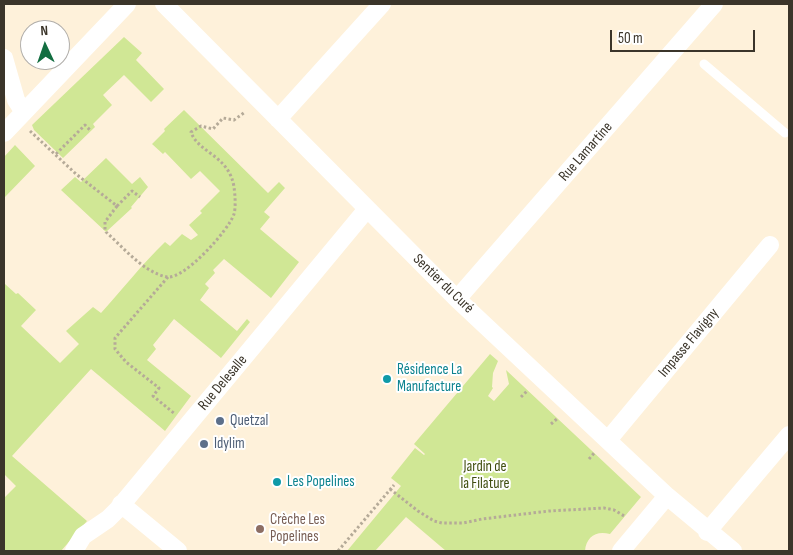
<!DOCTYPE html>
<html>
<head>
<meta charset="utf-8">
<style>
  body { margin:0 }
  #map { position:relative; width:793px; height:555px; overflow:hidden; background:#fef1da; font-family:"Sofia Sans Condensed",sans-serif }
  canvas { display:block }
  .frame { position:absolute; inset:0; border:5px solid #3b352a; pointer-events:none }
  .north { position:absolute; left:20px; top:20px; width:50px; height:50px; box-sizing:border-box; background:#fff; border:1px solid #b1aeaa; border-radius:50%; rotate:357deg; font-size:14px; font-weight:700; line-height:20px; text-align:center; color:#3b352a }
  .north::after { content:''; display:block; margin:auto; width:18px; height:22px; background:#136e41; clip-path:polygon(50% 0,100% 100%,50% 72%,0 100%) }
  .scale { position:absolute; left:610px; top:30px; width:145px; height:22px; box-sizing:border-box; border:2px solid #3b352a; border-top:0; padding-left:6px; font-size:15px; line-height:18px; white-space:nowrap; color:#3b352a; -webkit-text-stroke:4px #fff; paint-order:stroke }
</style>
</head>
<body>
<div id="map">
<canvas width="793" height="555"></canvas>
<div class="frame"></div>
<div class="north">N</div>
<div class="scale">50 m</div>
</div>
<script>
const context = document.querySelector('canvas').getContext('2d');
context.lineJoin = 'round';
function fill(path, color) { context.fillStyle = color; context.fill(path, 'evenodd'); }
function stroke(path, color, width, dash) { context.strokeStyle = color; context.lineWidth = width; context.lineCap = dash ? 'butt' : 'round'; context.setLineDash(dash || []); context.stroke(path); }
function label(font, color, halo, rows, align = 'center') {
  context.font = font + ' "Sofia Sans Condensed",sans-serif'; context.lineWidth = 4; context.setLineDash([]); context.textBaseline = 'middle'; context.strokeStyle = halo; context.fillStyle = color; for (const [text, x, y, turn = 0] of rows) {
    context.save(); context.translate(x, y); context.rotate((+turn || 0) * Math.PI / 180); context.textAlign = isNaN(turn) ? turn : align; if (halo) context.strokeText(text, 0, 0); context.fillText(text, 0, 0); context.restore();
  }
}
fill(new Path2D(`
  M 124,37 L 142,53 L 136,60 L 164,89 L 151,102 L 124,75 L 103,95 L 112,105 L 93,124 L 95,127 L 63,158 L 34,130 L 32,125 Z
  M 184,110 L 268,193 L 279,182 L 285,188 L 264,212 L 270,217 L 260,229 L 299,262 L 271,298 L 224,259 L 213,270 L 215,273 L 205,284 L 209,288 L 200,300 L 237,331 L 247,319 L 250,322 L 221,358 L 174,319 L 153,345 L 156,349 L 147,360 L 191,396 L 165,431 L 91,369 L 12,456 L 87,521 L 61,551 L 4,551 L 4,498 L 16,486 L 4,474 L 4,286 L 5,284 L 16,294 L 18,293 L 36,310 L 21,326 L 60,363 L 79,344 L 66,331 L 93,307 L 101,313 C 122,290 142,264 165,242 L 170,246 L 182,234 L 191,240 L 198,235 L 189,225 L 202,213 L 200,211 L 220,191 L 200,171 L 191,179 L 165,152 L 163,154 L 152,144 L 165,131 L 164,129 Z
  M 15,145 L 35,166 L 5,197 L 4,157 Z
  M 106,158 L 132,184 L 140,177 L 148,187 L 131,207 L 132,208 L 106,232 L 61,190 L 75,177 L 81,182 Z
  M 490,354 L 498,361 L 493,373 L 492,387 L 493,388 L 488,396 L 494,401 L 509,384 L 506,370 L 641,497 L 610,534 C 596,530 586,537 585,551 L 446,551 L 406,517 L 375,551 L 347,551 L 401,486 L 391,478 L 415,448 L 424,455 L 425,454 L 414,444 Z`), '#d0e795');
stroke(new Path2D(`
  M 30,131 L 76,174 L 117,206 L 105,222 L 105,230 L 106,232 C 124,248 143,272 167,277 C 184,280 229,230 234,214 C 236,207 235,194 234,187 C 229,155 198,153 191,132 L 201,126 L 213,129 L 223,118 L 234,120 L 245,112
  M 56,154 L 85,125 L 91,131
  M 117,206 L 132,191 L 140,197
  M 168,277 L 115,338 L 115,349 L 126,362 L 159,388 L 153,396 L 175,414
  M 521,397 L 528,390
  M 551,424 L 558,418
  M 589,459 L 595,452
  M 390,489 L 418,511 L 434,521 L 442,523 L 463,523 L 482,519 L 549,511 L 604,508 L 614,510 L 626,517
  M 338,551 L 394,485`), '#b5aa98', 3, [2.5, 2.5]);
stroke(new Path2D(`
  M 704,64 L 785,133`), '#fff', 9);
stroke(new Path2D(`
  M 164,4 L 457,299 L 667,496 L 733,551
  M 4,58 L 16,100 L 23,111
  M 278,119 L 382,4
  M 4,133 L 127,4
  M 457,299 L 714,4
  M 608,440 L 770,245
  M 121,504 L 178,551
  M 707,532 L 789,435
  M 74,551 L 83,536 L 108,519 L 118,509 L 367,209
  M 621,551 L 667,496`), '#fff', 18);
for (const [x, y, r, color] of [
  [387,379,5,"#0f9aa8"],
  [220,421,5,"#5c6f8a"],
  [204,444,5,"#5c6f8a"],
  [277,482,5,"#0f9aa8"],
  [260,529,5,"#8d6e63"]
]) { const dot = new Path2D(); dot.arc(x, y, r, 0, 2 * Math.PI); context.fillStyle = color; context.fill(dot); stroke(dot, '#fff', 2); }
label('15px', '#3b352a', '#fff', [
  ["Rue Lamartine",586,152,-49],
  ["Sentier du Curé",443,284,44],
  ["Impasse Flavigny",689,343,-50],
  ["Rue Delesalle",223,383,-50]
]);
label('15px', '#0d838f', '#fff', [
  ["Résidence La",397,370],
  ["Manufacture",397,387],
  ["Les Popelines",287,482]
], 'left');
label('15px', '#4e5e75', '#fff', [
  ["Quetzal",230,421],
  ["Idylim",214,444]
], 'left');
label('15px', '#404e0f', '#fff', [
  ["Jardin de",485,467],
  ["la Filature",485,484]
]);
label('15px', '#785e54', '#fff', [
  ["Crèche Les",270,520],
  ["Popelines",270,537]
], 'left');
</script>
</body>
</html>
